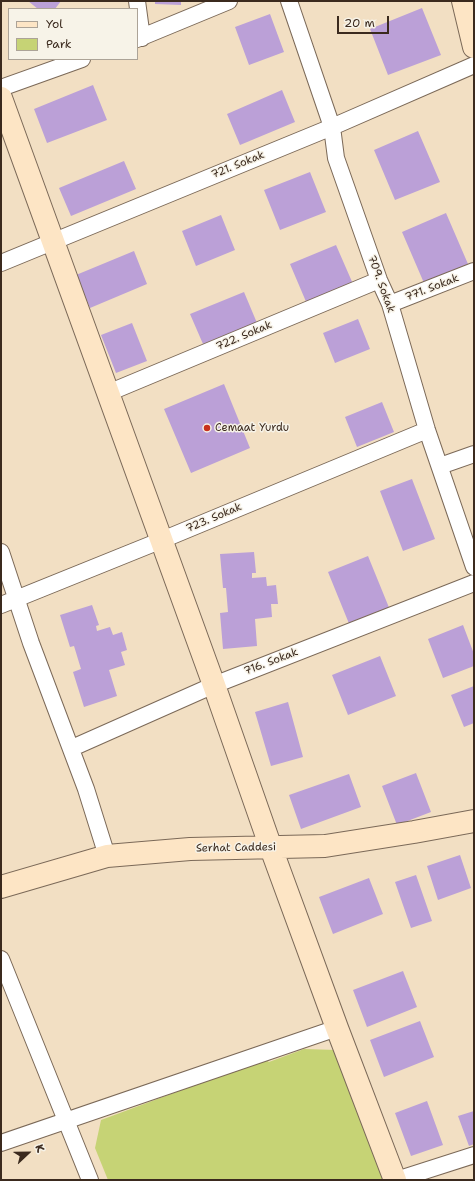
<!DOCTYPE html>
<html>
<head>
<meta charset="utf-8">
<style>
  body { margin:0 }
  #map { position:relative; width:475px; height:1181px; overflow:hidden; background:#f2dfc3; font-family:"Shantell Sans",sans-serif }
  canvas { display:block }
  .frame { position:absolute; inset:0; border:2px solid #3b2a1e; pointer-events:none }
  .legend { position:absolute; left:8px; top:8px; width:130px; height:52px; box-sizing:border-box; background:#f7f3e8; border:1px solid #aca397; margin:0; padding:5px 7px; list-style:none; font-size:12px; color:#3b2a1e }
  .legend li { display:flex; align-items:center; gap:8px; height:20px }
  .legend b { width:20px; border:1px solid #aca397 }
  .north { position:absolute; left:8px; top:1133px; width:40px; height:40px; -webkit-text-stroke:3px #f7f3e8; paint-order:stroke; rotate:68deg; font-size:11px; font-weight:700; line-height:16px; text-align:center; color:#3b2a1e }
  .north::after { content:''; display:block; margin:auto; width:14px; height:18px; background:#3b2a1e; clip-path:polygon(50% 0,100% 100%,50% 72%,0 100%) }
  .scale { position:absolute; left:337px; top:16px; width:52px; height:18px; box-sizing:border-box; border:2px solid #3b2a1e; border-top:0; padding-left:5px; font-size:12px; line-height:14px; white-space:nowrap; color:#3b2a1e; -webkit-text-stroke:3px #f7f3e8; paint-order:stroke }
</style>
</head>
<body>
<div id="map">
<canvas width="475" height="1181"></canvas>
<div class="frame"></div>
<ul class="legend">
<li><b style="height:5px;background:#fde5c5"></b>Yol</li>
<li><b style="height:11px;background:#c6d375"></b>Park</li>
</ul>
<div class="north">K</div>
<div class="scale">20 m</div>
</div>
<script>
const context = document.querySelector('canvas').getContext('2d');
context.lineJoin = 'round';
function fill(path, color) { context.fillStyle = color; context.fill(path, 'evenodd'); }
function stroke(path, color, width, dash) { context.strokeStyle = color; context.lineWidth = width; context.lineCap = dash ? 'butt' : 'round'; context.setLineDash(dash || []); context.stroke(path); }
function label(font, color, halo, rows, align = 'center') {
  context.font = font + ' "Shantell Sans",sans-serif'; context.lineWidth = 3; context.setLineDash([]); context.textBaseline = 'middle'; context.strokeStyle = halo; context.fillStyle = color; for (const [text, x, y, turn = 0] of rows) {
    context.save(); context.translate(x, y); context.rotate((+turn || 0) * Math.PI / 180); context.textAlign = isNaN(turn) ? turn : align; if (halo) context.strokeText(text, 0, 0); context.fillText(text, 0, 0); context.restore();
  }
}
fill(new Path2D(`
  M 304,1049 L 337,1050 L 389,1180 L 108,1180 L 95,1148 L 101,1120 L 265,1059 L 269,1062 Z`), '#c6d375');
fill(new Path2D(`
  M 28,1 L 61,1 L 55,9 L 38,9 Z
  M 155,1 L 181,1 L 181,5 L 155,4 Z
  M 422,8 L 441,55 L 388,75 L 370,29 Z
  M 270,14 L 284,52 L 249,65 L 235,27 Z
  M 93,85 L 107,120 L 47,143 L 34,109 Z
  M 282,90 L 295,122 L 240,145 L 227,114 Z
  M 418,131 L 440,182 L 395,200 L 374,150 Z
  M 124,161 L 136,189 L 71,216 L 59,188 Z
  M 310,172 L 326,212 L 280,230 L 264,190 Z
  M 446,213 L 468,264 L 424,283 L 402,232 Z
  M 221,215 L 235,250 L 196,266 L 182,231 Z
  M 336,245 L 353,284 L 307,304 L 290,264 Z
  M 134,251 L 147,284 L 90,308 L 76,275 Z
  M 244,292 L 257,323 L 203,344 L 190,314 Z
  M 358,319 L 370,349 L 335,363 L 323,333 Z
  M 132,323 L 147,361 L 116,373 L 101,335 Z
  M 224,384 L 250,448 L 191,473 L 164,409 Z
  M 382,402 L 394,432 L 357,447 L 345,417 Z
  M 412,479 L 435,539 L 403,551 L 380,491 Z
  M 254,552 L 256,573 L 252,573 L 252,578 L 266,577 L 267,586 L 276,585 L 278,604 L 271,604 L 272,617 L 255,619 L 257,646 L 223,649 L 220,613 L 228,612 L 226,588 L 223,588 L 220,554 Z
  M 368,556 L 390,610 L 350,626 L 328,572 Z
  M 92,605 L 99,625 L 96,626 L 97,631 L 110,627 L 113,635 L 122,632 L 127,650 L 121,652 L 125,665 L 109,670 L 117,696 L 84,707 L 73,672 L 81,669 L 74,646 L 70,647 L 60,615 Z
  M 463,625 L 474,654 L 474,666 L 443,678 L 428,639 Z
  M 380,656 L 396,696 L 348,715 L 332,675 Z
  M 474,686 L 474,723 L 464,727 L 451,695 Z
  M 288,702 L 303,757 L 271,766 L 255,712 Z
  M 416,773 L 431,812 L 397,825 L 382,786 Z
  M 349,774 L 361,807 L 301,829 L 289,795 Z
  M 460,855 L 471,888 L 438,900 L 427,866 Z
  M 416,875 L 432,921 L 411,928 L 395,882 Z
  M 369,878 L 383,914 L 333,934 L 319,897 Z
  M 403,971 L 417,1007 L 367,1027 L 353,990 Z
  M 420,1021 L 434,1057 L 384,1077 L 370,1040 Z
  M 427,1101 L 443,1145 L 411,1156 L 395,1113 Z
  M 474,1111 L 474,1144 L 469,1146 L 458,1116 Z`), '#bba0d7');
const street = new Path2D(`
  M 137,1 L 142,38
  M 289,1 L 332,127 L 336,158 L 379,280 L 390,304 L 427,430 L 474,567
  M 137,39 L 229,1
  M 1,88 L 82,59
  M 1,263 L 332,127 L 474,65
  M 390,304 L 474,271
  M 108,393 L 379,280
  M 440,466 L 474,454
  M 1,552 L 31,643 L 86,789 L 107,856
  M 1,605 L 162,540 L 427,430
  M 72,748 L 214,685 L 474,583
  M 1,959 L 90,1180
  M 1,1143 L 337,1028
  M 396,1180 L 474,1155`);
const secondary = new Path2D(`
  M 463,1 L 474,47
  M 1,98 L 214,685 L 271,848 L 337,1028 L 395,1180
  M 1,887 L 107,856 L 190,849 L 325,846 L 414,832 L 474,821`);
stroke(street, '#7b6958', 18);
stroke(secondary, '#7b6958', 24);
stroke(street, '#fff', 16);
stroke(secondary, '#fde5c5', 22);
for (const [x, y, r, color] of [
  [207,428,4,"#c8321e"]
]) { const dot = new Path2D(); dot.arc(x, y, r, 0, 2 * Math.PI); context.fillStyle = color; context.fill(dot); stroke(dot, '#f7f3e8', 1.5); }
label('11px', '#3b2a1e', '#f7f3e8', [
  ["721. Sokak",238,165,-22],
  ["709. Sokak",381,284,70],
  ["771. Sokak",432,288,-21],
  ["722. Sokak",244,336,-23],
  ["723. Sokak",214,518,-23],
  ["716. Sokak",271,662,-21],
  ["Serhat Caddesi",236,848,-1]
]);
label('11px', '#3b2a1e', '#f7f3e8', [
  ["Cemaat Yurdu",215,428]
], 'left');
</script>
</body>
</html>
